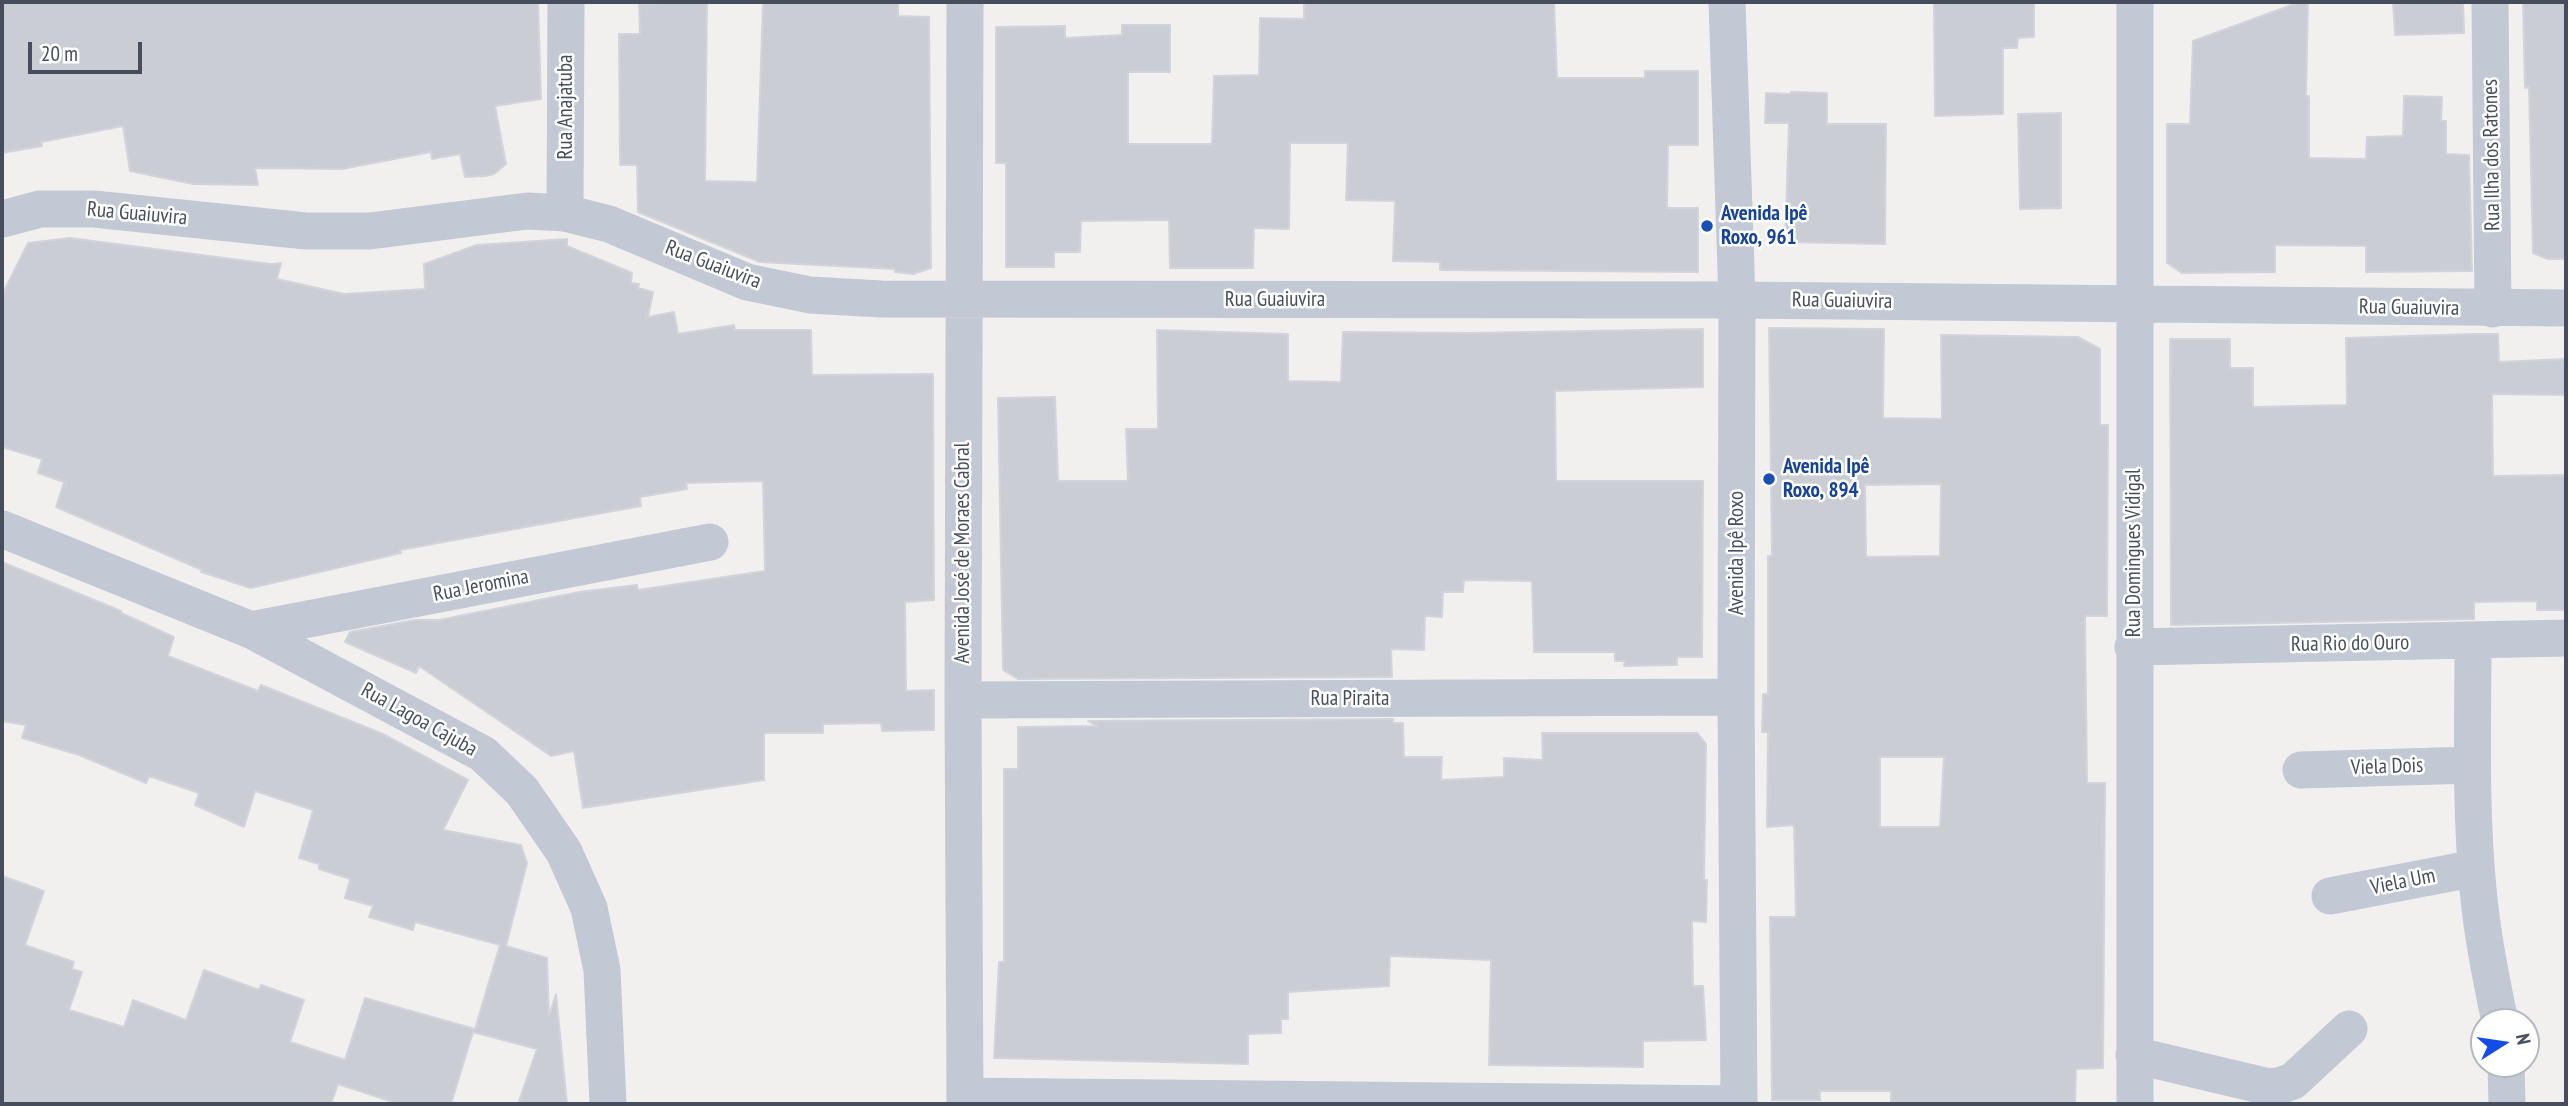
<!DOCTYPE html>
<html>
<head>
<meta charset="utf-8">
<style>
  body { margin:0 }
  #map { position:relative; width:2568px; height:1106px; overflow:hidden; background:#f2efef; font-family:"PT Sans Narrow",sans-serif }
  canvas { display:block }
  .frame { position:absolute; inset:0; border:4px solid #464e5d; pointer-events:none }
  .north { position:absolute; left:2470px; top:1008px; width:70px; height:70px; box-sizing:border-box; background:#fff; border:2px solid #b5b8be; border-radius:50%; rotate:78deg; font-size:19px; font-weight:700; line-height:28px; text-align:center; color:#464e5d }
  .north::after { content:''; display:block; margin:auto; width:24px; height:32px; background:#124ce9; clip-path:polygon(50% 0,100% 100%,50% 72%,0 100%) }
  .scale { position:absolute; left:28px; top:42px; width:114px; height:32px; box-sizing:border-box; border:4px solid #464e5d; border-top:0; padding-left:9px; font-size:21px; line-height:24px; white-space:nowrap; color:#464e5d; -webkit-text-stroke:5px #fff; paint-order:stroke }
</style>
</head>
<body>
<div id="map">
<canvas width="2568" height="1106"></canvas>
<div class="frame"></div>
<div class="north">N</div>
<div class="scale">20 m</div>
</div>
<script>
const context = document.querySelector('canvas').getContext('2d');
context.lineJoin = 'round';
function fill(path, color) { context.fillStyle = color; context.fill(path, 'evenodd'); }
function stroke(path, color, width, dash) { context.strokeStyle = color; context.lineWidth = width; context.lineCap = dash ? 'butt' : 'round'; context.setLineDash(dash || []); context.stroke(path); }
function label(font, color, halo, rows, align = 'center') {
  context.font = font + ' "PT Sans Narrow",sans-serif'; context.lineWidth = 5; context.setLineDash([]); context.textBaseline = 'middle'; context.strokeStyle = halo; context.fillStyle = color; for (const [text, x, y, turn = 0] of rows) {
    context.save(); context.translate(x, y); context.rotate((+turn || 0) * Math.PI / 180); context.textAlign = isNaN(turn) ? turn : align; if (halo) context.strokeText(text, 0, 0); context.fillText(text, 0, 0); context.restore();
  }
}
const building = new Path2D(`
  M 2,2 L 538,2 L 541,99 L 495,106 L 506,164 L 494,174 L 486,176 L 465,177 L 460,154 L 432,159 L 431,152 L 342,169 L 255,168 L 258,185 L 193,184 L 130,171 L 123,126 L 41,142 L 42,146 L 2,153 Z
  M 707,2 L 705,181 L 757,182 L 763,2 L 898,2 L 898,16 L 929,17 L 931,268 L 913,274 L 895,272 L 895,269 L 760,262 L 638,212 L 637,165 L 620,165 L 619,34 L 640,34 L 639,4 Z
  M 1304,2 L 1554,2 L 1557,78 L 1645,78 L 1645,71 L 1698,71 L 1698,145 L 1668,145 L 1667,208 L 1698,208 L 1698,272 L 1440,270 L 1440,262 L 1393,261 L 1395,201 L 1346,200 L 1348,143 L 1290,143 L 1289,229 L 1254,228 L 1253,268 L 1170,268 L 1169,220 L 1081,221 L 1080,252 L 1054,252 L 1054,267 L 1006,267 L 1006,163 L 996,163 L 996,27 L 1065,26 L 1065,38 L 1122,35 L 1122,25 L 1170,25 L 1170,72 L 1128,72 L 1128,144 L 1212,144 L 1214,76 L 1259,75 L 1260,18 L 1304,19 Z
  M 1934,2 L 2034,3 L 2034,37 L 2018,38 L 2017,48 L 2003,48 L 2003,114 L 1935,116 Z
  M 2300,2 L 2308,2 L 2306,96 L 2309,96 L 2309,158 L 2366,159 L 2367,137 L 2403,136 L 2404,96 L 2442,97 L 2441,121 L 2446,121 L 2446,154 L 2469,155 L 2472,271 L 2366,272 L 2366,246 L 2275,245 L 2275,272 L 2182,273 L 2167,263 L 2167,124 L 2190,124 L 2193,41 Z
  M 2393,2 L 2463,2 L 2464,33 L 2395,35 Z
  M 2523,2 L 2566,2 L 2566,259 L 2548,259 L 2533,253 L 2529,87 L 2525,88 Z
  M 1791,92 L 1827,93 L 1827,124 L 1886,124 L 1885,244 L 1785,242 L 1789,123 L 1765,123 L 1766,93 L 1790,94 Z
  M 2061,113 L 2061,208 L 2020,209 L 2018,114 Z
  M 70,238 L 271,264 L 281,263 L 277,279 L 344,294 L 425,289 L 424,264 L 477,245 L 567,239 L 567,246 L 632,273 L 631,283 L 639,284 L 638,288 L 653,292 L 648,317 L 674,312 L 678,334 L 734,325 L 735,330 L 811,330 L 812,375 L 933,374 L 934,600 L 905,602 L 906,691 L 934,690 L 934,730 L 882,731 L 881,723 L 823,724 L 823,733 L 764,733 L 764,780 L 583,808 L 574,751 L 551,756 L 419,666 L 416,673 L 345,642 L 350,632 L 415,620 L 439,620 L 579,592 L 637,585 L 638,590 L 765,571 L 763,481 L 686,483 L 687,489 L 640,497 L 641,506 L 400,550 L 401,553 L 251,588 L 201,572 L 202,570 L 56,507 L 64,482 L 38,473 L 42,459 L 2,447 L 2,295 L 28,243 Z
  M 1769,328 L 1884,329 L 1883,418 L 1942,419 L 1941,335 L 2078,337 L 2100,349 L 2100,425 L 2108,425 L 2107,616 L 2085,616 L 2087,783 L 2105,783 L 2103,1068 L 2076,1069 L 2075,1104 L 1891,1104 L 1891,1091 L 1820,1091 L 1820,1100 L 1772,1100 L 1770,917 L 1796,917 L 1794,825 L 1767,827 L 1768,732 L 1762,732 L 1763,694 L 1768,694 L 1768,556 L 1772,556 ZM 1941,484 L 1940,556 L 1866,557 L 1865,485 ZM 1880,757 L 1944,757 L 1940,827 L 1880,827 Z
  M 1703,329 L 1703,387 L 1555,391 L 1556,481 L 1703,481 L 1702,657 L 1677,657 L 1677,665 L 1624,666 L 1625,661 L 1615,661 L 1615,652 L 1534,652 L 1532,581 L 1464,580 L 1463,592 L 1443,592 L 1442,617 L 1425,616 L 1424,650 L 1391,649 L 1392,677 L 1018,679 L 1003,670 L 998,398 L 1055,397 L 1058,481 L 1128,481 L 1126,429 L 1158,429 L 1157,330 L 1288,334 L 1288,381 L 1341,382 L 1343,332 L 1470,333 Z
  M 2473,334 L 2498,334 L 2499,362 L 2566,359 L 2566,395 L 2492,394 L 2493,476 L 2566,475 L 2566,610 L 2537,610 L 2537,601 L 2474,602 L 2474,619 L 2171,625 L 2170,339 L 2230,339 L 2230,368 L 2253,368 L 2253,407 L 2347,405 L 2346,338 Z
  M 2,562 L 121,611 L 121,613 L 174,637 L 168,656 L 258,691 L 261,685 L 383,734 L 468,780 L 443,830 L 521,845 L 527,863 L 506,946 L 547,958 L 549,1016 L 556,994 L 567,1104 L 518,1104 L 537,1049 L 473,1032 L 451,1104 L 399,1104 L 338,1084 L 331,1104 L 2,1104 L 2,876 L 44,891 L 25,945 L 74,962 L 72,969 L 82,972 L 69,1010 L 124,1027 L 133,1000 L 186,1020 L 204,970 L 259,990 L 261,985 L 304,1000 L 290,1042 L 345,1060 L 365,998 L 475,1029 L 500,945 L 415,922 L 413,930 L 369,917 L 373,906 L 345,898 L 350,879 L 319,869 L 319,864 L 299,858 L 313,810 L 255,791 L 244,827 L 195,805 L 199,793 L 149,776 L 146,783 L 79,755 L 22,738 L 26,725 L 2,721 Z
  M 1393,719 L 1393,723 L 1403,723 L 1404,757 L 1442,757 L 1441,780 L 1504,777 L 1504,758 L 1543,760 L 1542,733 L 1697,733 L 1706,744 L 1704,880 L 1707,880 L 1706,922 L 1692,921 L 1693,986 L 1703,986 L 1706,1040 L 1643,1041 L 1643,1067 L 1489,1065 L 1491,960 L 1390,956 L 1389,986 L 1288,992 L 1288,1019 L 1281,1019 L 1281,1033 L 1248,1034 L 1248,1064 L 994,1058 L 999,962 L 1004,962 L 1004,769 L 1018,769 L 1018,727 L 1097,726 L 1088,721 Z`);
fill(building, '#cbcdd5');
stroke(building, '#d3d4db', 2);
stroke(new Path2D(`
  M 965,2 L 963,700 L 965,1104
  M 1727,2 L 1737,300 L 1736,697 L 1739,1104
  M 2135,2 L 2135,1104
  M 2490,2 L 2493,309
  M 565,213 L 566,2
  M 2,219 L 40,209 L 94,209 L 306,231 L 370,231 L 527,211 L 565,213 L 609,224 L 747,282 L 810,295 L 881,299 L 1737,300 L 2566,308
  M 2,529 L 251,630 L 483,754 L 522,791 L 564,852 L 589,908 L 602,970 L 608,1104
  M 251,630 L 710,542
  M 2473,641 C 2473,724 2470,807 2478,889 C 2482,934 2491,978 2500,1022
  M 2133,647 L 2566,638
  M 963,700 L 1736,697
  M 2301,770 L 2472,765
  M 2330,896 L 2476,868
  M 2134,1055 L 2269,1087 L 2279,1086 L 2293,1081 L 2349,1029
  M 2506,1064 L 2507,1104
  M 965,1096 L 1739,1104`), '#c2c8d4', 37);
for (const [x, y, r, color] of [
  [1707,226,7,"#1a4fb4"],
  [1769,479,7,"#1a4fb4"]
]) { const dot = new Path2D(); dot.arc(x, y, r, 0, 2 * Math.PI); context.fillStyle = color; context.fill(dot); stroke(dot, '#fff', 2.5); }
label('21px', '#464e5d', '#fff', [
  ["Rua Anajatuba",566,107,-90],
  ["Rua Ilha dos Ratones",2492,155,-91],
  ["Rua Guaiuvira",137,214,5],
  ["Rua Guaiuvira",713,265,21],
  ["Rua Guaiuvira",1275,300],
  ["Rua Guaiuvira",1842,301,1],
  ["Rua Guaiuvira",2409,308,1],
  ["Avenida José de Moraes Cabral",963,553,-90],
  ["Avenida Ipê Roxo",1737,553,-90],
  ["Rua Domingues Vidigal",2134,553,-90],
  ["Rua Jeromina",481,586,-11],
  ["Rua Rio do Ouro",2350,644,-1],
  ["Rua Piraita",1350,699],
  ["Rua Lagoa Cajuba",419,720,29],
  ["Viela Dois",2387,767,-2],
  ["Viela Um",2403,882,-11]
]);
label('bold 21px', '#164399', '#fff', [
  ["Avenida Ipê",1721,214],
  ["Roxo, 961",1721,238],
  ["Avenida Ipê",1783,467],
  ["Roxo, 894",1783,491]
], 'left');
</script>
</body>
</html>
